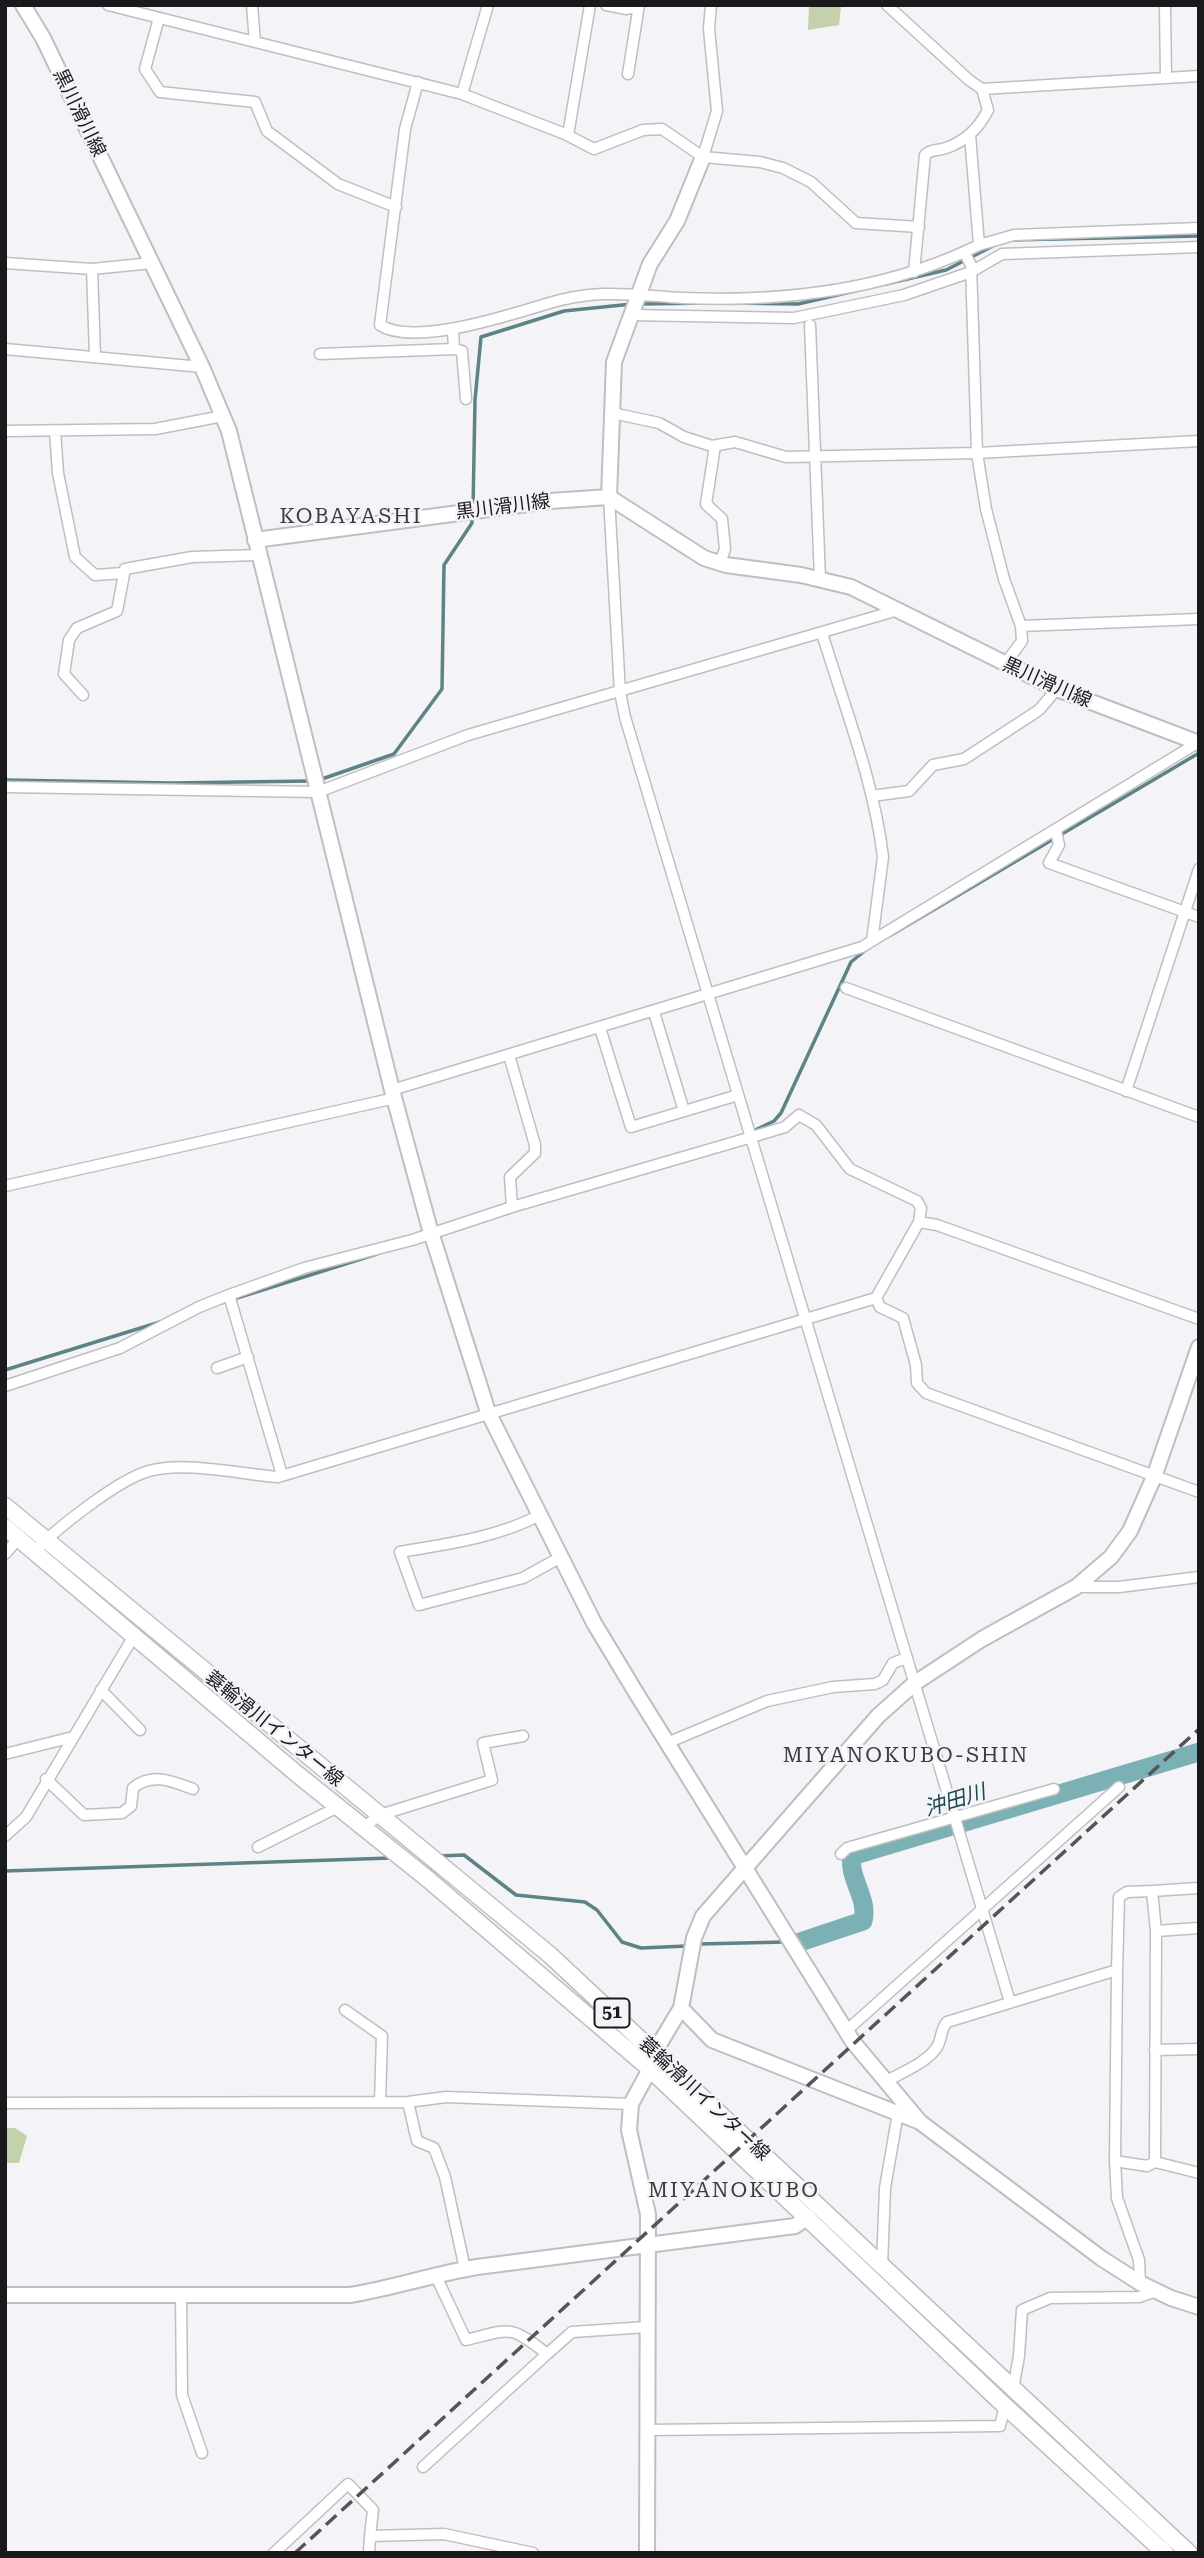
<!DOCTYPE html>
<html>
<head>
<meta charset="utf-8">
<style>
  body { margin:0 }
  #map { position:relative; width:1204px; height:2558px; overflow:hidden; background:#f4f3f7; font-family:"Roboto Serif",serif }
  canvas { display:block }
  .frame { position:absolute; inset:0; border:7px solid #1a191b; pointer-events:none }
</style>
</head>
<body>
<div id="map">
<canvas width="1204" height="2558"></canvas>
<div class="frame"></div>
</div>
<script>
const context = document.querySelector('canvas').getContext('2d');
context.lineJoin = 'round';
function fill(path, color) { context.fillStyle = color; context.fill(path, 'evenodd'); }
function stroke(path, color, width, dash) { context.strokeStyle = color; context.lineWidth = width; context.lineCap = dash ? 'butt' : 'round'; context.setLineDash(dash || []); context.stroke(path); }
function label(font, color, halo, rows, align = 'center') {
  context.font = font + ' "Roboto Serif","Noto Sans JP",serif'; context.lineWidth = 5; context.setLineDash([]); context.textBaseline = 'middle'; context.strokeStyle = halo; context.fillStyle = color; for (const [text, x, y, turn = 0] of rows) {
    context.save(); context.translate(x, y); context.rotate((+turn || 0) * Math.PI / 180); context.textAlign = isNaN(turn) ? turn : align; if (halo) context.strokeText(text, 0, 0); context.fillText(text, 0, 0); context.restore();
  }
}
fill(new Path2D(`
  M 809,5 L 841,5 L 839,25 L 808,30 Z
  M 5,2128 L 15,2128 L 27,2136 L 19,2163 L 5,2163 Z`), '#c4d1aa');
stroke(new Path2D(`
  M 1010,240 L 1199,236
  M 886,284 L 946,270 L 993,246
  M 727,303 L 798,304 L 855,291
  M 640,304 L 709,303
  M 473,509 L 475,400 L 481,337 L 564,311 L 632,304
  M 5,780 L 171,783 L 311,781
  M 319,780 L 394,754 L 442,689 L 444,565 L 472,523 L 472,516
  M 891,935 L 1199,753
  M 751,1132 L 774,1121 L 781,1113 L 851,962 L 867,949
  M 221,1303 L 377,1254
  M 5,1370 L 160,1322
  M 438,1856 L 464,1855 L 516,1895 L 585,1902 L 597,1910 L 622,1942 L 641,1948 L 687,1946
  M 5,1871 L 391,1858
  M 699,1944 L 785,1942`), '#5e8387', 3.5);
stroke(new Path2D(`
  M 800,1942 L 863,1921 C 869,1899 848,1878 852,1856 L 1199,1752`), '#7bb1b5', 19);
const street = new Path2D(`
  M 108,5 L 462,94 L 565,134 L 594,149 L 643,130 L 662,129 L 703,157 L 760,162 L 783,168 L 811,182 L 856,223 L 919,227
  M 252,5 L 255,42
  M 606,5 L 627,9 L 639,6
  M 887,5 L 969,80 L 982,89 L 1199,76
  M 1165,5 L 1166,78
  M 159,18 L 145,69 L 160,92 L 255,102 L 267,131 L 338,184 L 396,207
  M 628,74 L 639,5
  M 418,82 L 405,129 L 380,325 C 414,347 509,315 546,304 C 598,288 631,295 683,298 C 779,302 875,292 964,252 L 971,265 L 977,453 L 986,509 L 1004,579 L 1021,626 L 1022,641 L 1005,664
  M 462,94 L 488,5
  M 568,135 L 590,5
  M 703,157 L 717,111 L 709,29 L 711,5
  M 979,245 L 1014,235 L 1199,228
  M 964,252 L 979,245 L 970,135
  M 5,263 L 92,269 L 95,356
  M 92,269 L 152,263
  M 914,272 L 925,155 C 932,148 938,151 946,148 C 966,141 979,128 988,110 L 982,89
  M 632,315 L 794,318 L 904,295 L 971,272 L 1002,254 L 1199,247
  M 810,325 L 820,579
  M 453,329 L 454,349 L 462,351 L 466,399
  M 5,349 L 202,367
  M 320,354 L 454,349
  M 612,413 L 659,423 L 684,437 L 712,446 L 735,442 L 786,457 L 977,453 L 1199,441
  M 5,431 L 155,429 L 223,416
  M 55,431 L 58,473 L 75,557 L 95,575 L 123,573
  M 715,446 L 706,504 L 722,519 L 725,549 L 720,563
  M 609,497 L 620,692 L 625,717 L 1010,2002
  M 1021,626 L 1199,619
  M 822,633 C 844,706 874,781 883,857 L 872,941
  M 83,695 L 64,674 L 69,640 L 77,628 L 117,611 L 125,569 L 192,557 L 259,555
  M 5,787 L 318,792 L 468,735 L 898,610
  M 872,796 L 909,791 L 933,765 L 964,759 L 1039,710 L 1057,689
  M 1056,831 L 1059,845 L 1049,863 L 1199,917
  M 846,988 L 1199,1117
  M 654,1012 L 684,1111
  M 600,1028 L 631,1127 L 738,1095
  M 392,1090 L 862,947 L 1199,742
  M 1126,1091 L 1199,869
  M 5,1186 L 395,1098
  M 512,1207 L 752,1137 L 785,1127 L 799,1115 L 816,1125 L 850,1169 L 917,1201 L 921,1208 L 919,1222
  M 229,1295 L 304,1268 L 412,1240 L 512,1207 L 510,1177 L 535,1153 L 535,1145 L 509,1055
  M 876,1298 L 880,1307 L 903,1318 L 916,1365 L 917,1383 L 926,1393 L 1199,1492
  M 217,1368 L 248,1357
  M 5,1386 L 120,1348 L 199,1307 L 229,1295 L 282,1475
  M 540,1515 C 496,1538 447,1544 400,1552 L 419,1605 L 523,1578 L 561,1557
  M 35,1551 C 57,1528 119,1479 149,1471 C 185,1461 240,1474 278,1477 L 876,1298 L 919,1222 L 937,1225 L 1199,1319
  M 5,1554 L 19,1538
  M 1076,1587 L 1119,1587 L 1199,1577
  M 101,1690 L 140,1730
  M 667,1743 L 767,1701 L 833,1687 L 875,1684 L 883,1680 L 893,1663 L 907,1658
  M 5,1754 L 73,1737
  M 46,1779 L 84,1815 L 122,1813 L 131,1806 L 133,1788 C 151,1772 172,1781 193,1789
  M 364,1827 L 380,1815 L 492,1780 L 483,1743 L 523,1736
  M 5,1836 L 26,1817 L 135,1634
  M 258,1847 L 338,1807
  M 841,1854 L 847,1848 L 1054,1789
  M 1152,1891 L 1199,1888
  M 1156,1931 L 1199,1928
  M 345,2010 L 382,2036 L 380,2102
  M 846,2031 L 1119,1787
  M 1155,2050 L 1199,2049
  M 885,2082 C 900,2073 927,2063 937,2047 C 942,2039 940,2030 947,2022 L 1117,1970 L 1119,1897 L 1127,1892 L 1152,1891 L 1156,1931 L 1155,2162
  M 408,2102 L 417,2141 L 434,2148 L 445,2177 L 465,2269
  M 5,2103 L 408,2102 L 446,2097 L 631,2104
  M 1115,2161 L 1117,1970
  M 882,2266 L 885,2188 L 898,2113
  M 435,2274 L 466,2340 C 511,2329 509,2324 547,2354 L 572,2332 L 647,2327
  M 1140,2283 L 1139,2260 L 1117,2198 L 1115,2161 L 1147,2166 L 1155,2162 L 1199,2173
  M 181,2295 L 182,2395 L 202,2453
  M 1013,2389 L 1019,2356 L 1022,2310 L 1050,2298 L 1139,2297 L 1156,2291
  M 647,2430 L 1000,2426 L 1005,2406
  M 423,2467 L 547,2354
  M 274,2553 L 348,2484 L 373,2510 L 370,2536
  M 369,2553 L 370,2536 L 444,2534 L 533,2553`);
const secondary = new Path2D(`
  M 23,5 L 43,38 L 202,367 L 229,431 L 392,1090 L 429,1226 L 488,1412 L 594,1623 L 635,1691 L 853,2042 L 920,2122
  M 609,497 L 614,362 L 650,264 L 677,221 L 703,157
  M 255,540 L 550,501 L 609,497 L 704,558 L 726,565 L 801,575 L 851,587 L 1057,689 L 1199,743
  M 681,2008 L 694,1938 L 703,1916 L 878,1716 L 915,1683 L 982,1639 L 1076,1587 L 1111,1557 L 1130,1531 L 1154,1477 L 1199,1347
  M 5,2295 L 350,2295 C 393,2288 434,2274 477,2267 L 795,2226 L 808,2217
  M 647,2553 L 648,2214 L 629,2130 L 631,2104 L 650,2069 L 654,2053 L 681,2008 L 712,2040 L 920,2122 L 1101,2258 L 1140,2283 L 1171,2298 L 1199,2307`);
const primary = new Path2D(`
  M 5,1506 L 550,1955 L 1189,2553
  M 5,1527 L 297,1774 L 429,1880 L 650,2069 L 1005,2406 L 1165,2553`);
stroke(street, '#bfbec1', 13);
stroke(secondary, '#bfbec1', 18);
stroke(primary, '#bfbec1', 19);
stroke(street, '#fff', 10);
stroke(secondary, '#fff', 14);
stroke(primary, '#fff', 16);
stroke(new Path2D(`
  M 295,2553 L 1199,1729`), '#555456', 3.5, [14, 7]);
for (const [x, y, w] of [
  [612,2013,35]
]) { const box = new Path2D(); box.roundRect(x - w / 2, y - 14.5, w, 29, 5); context.fillStyle = '#f4f3f7'; context.fill(box); stroke(box, '#1a191b', 2); }
label('bold 18px', '#1a191b', null, [
  ["51",612,2013]
]);
label('19px', '#1a191b', '#f4f3f7', [
  ["黒川滑川線",79,113,64],
  ["黒川滑川線",503,507,-7],
  ["黒川滑川線",1047,683,24],
  ["蓑輪滑川インター線",274,1729,39],
  ["蓑輪滑川インター線",704,2099,43]
]);
context.letterSpacing = '2px';
label('21px', '#3d3d3f', '#f4f3f7', [
  ["KOBAYASHI",351,517],
  ["MIYANOKUBO-SHIN",906,1756],
  ["MIYANOKUBO",734,2191]
]);
context.letterSpacing = '0px';
label('italic 21px', '#194a4e', '#f4f3f7', [
  ["沖田川",955,1801,-17]
]);
</script>
</body>
</html>
